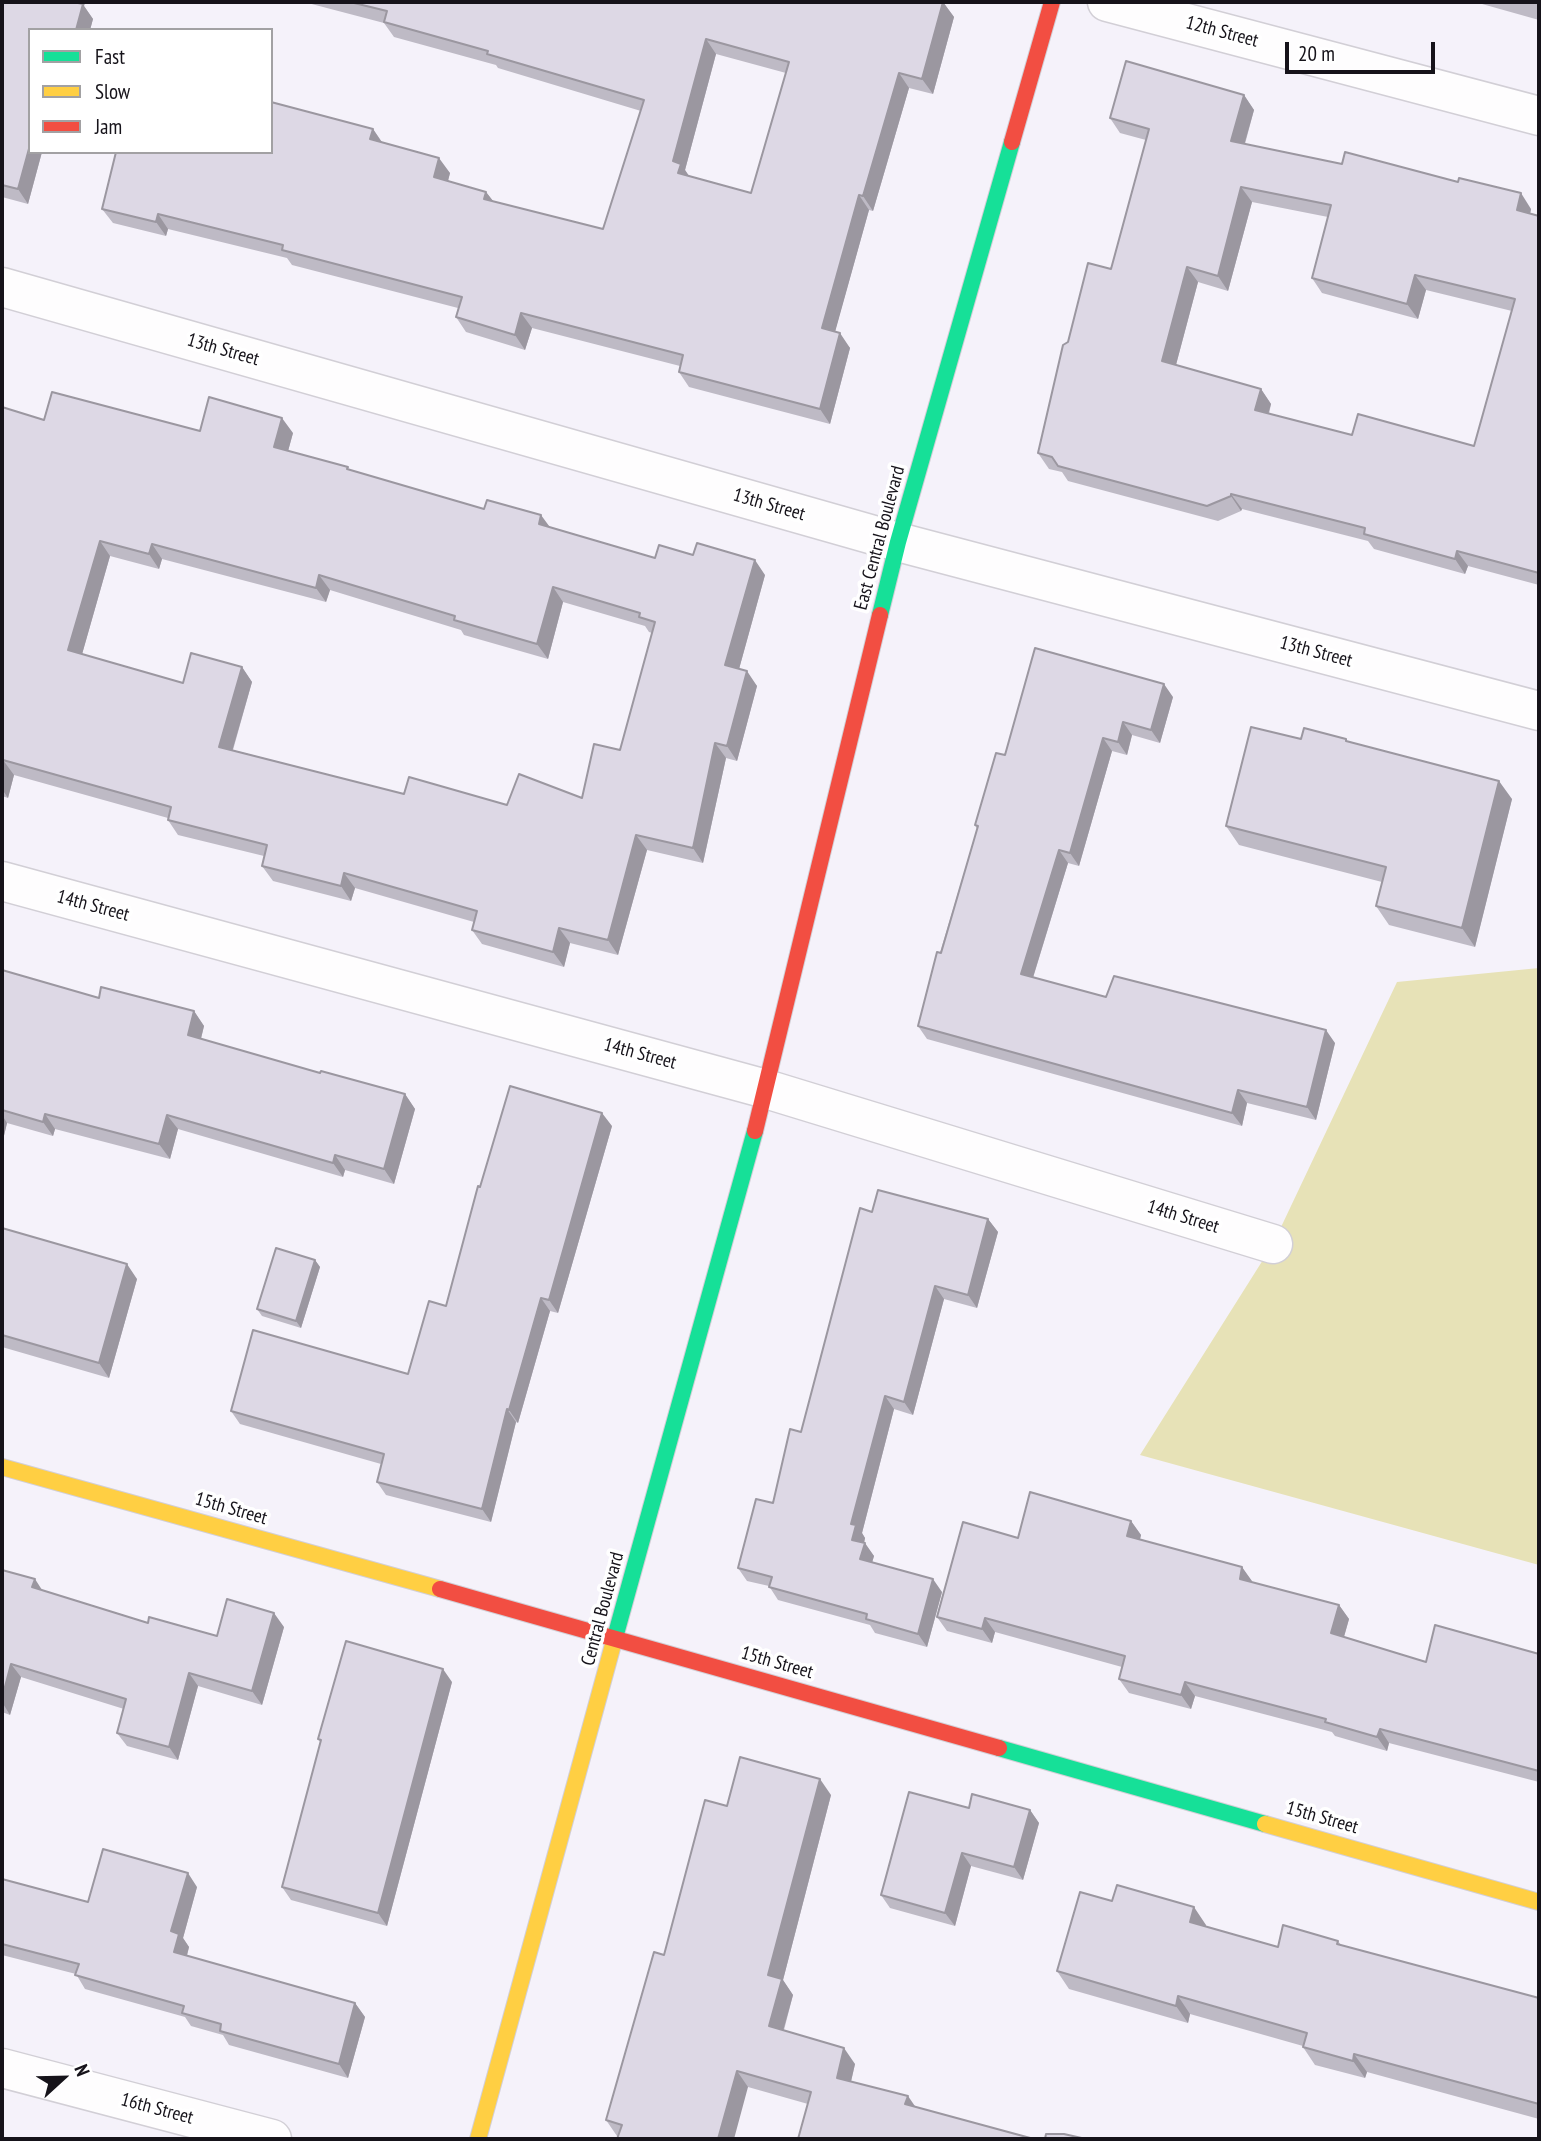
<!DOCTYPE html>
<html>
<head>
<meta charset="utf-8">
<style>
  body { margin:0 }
  #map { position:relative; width:1541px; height:2141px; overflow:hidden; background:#f5f2fa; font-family:"PT Sans Narrow",sans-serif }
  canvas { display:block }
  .frame { position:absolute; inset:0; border:4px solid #16131a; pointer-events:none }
  .legend { position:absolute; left:28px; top:28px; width:245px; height:126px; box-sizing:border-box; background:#fff; border:2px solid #a2a1a3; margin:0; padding:9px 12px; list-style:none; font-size:21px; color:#16131a }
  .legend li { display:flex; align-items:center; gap:14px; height:35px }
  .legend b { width:35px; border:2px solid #a2a1a3 }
  .north { position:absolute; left:28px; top:2043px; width:70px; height:70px; -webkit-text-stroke:5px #fff; paint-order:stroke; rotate:68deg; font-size:19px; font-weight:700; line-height:28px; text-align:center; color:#16131a }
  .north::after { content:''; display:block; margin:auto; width:24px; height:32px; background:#16131a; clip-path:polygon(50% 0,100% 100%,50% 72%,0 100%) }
  .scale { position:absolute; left:1285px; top:42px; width:150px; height:32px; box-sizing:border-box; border:4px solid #16131a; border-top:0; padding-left:9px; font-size:21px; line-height:24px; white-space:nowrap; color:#16131a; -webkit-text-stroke:5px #fff; paint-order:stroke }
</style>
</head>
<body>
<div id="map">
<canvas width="1541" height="2141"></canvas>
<div class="frame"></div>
<ul class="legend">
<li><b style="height:9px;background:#16e098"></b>Fast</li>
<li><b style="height:9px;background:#ffcf43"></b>Slow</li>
<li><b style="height:9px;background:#f24e42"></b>Jam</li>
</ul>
<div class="north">N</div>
<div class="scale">20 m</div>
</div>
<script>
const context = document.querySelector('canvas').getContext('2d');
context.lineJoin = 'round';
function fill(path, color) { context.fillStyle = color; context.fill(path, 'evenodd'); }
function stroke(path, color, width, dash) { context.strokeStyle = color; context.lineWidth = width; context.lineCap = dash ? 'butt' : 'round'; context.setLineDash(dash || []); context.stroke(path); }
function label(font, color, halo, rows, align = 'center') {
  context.font = font + ' "PT Sans Narrow",sans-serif'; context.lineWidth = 7; context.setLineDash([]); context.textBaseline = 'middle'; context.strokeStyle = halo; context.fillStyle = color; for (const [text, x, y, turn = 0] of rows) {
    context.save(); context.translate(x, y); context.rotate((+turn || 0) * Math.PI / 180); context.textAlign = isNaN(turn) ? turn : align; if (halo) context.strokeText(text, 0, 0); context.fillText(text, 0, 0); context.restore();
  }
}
fill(new Path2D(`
  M 1539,968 L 1539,1565 L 1140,1455 L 1273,1244 L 1397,982 Z`), '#e7e2b7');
const street = new Path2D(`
  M 1107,2 L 1539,116
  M 2,287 L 898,542 L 1539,711
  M 2,881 L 766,1089 L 1273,1244
  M 2,2068 L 272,2139`);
const fast = new Path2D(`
  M 880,615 L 898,542 L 1012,142
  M 614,1641 L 755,1131
  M 999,1748 L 1265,1824`);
const slow = new Path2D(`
  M 2,1467 L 440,1589
  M 1265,1824 L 1539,1902
  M 478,2139 L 614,1641`);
const jam = new Path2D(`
  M 1012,142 L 1052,2
  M 755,1131 L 880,615
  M 440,1589 L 999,1748`);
stroke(street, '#d2cfd6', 41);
stroke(fast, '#d2cfd6', 18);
stroke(slow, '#d2cfd6', 18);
stroke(jam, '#d2cfd6', 18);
stroke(street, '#fefdfe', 38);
stroke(fast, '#16e098', 16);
stroke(slow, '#ffcf43', 16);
stroke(jam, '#f24e42', 16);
fill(new Path2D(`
  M 2,2 L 85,2 L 84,6 L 93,19 L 90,30 L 30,30 L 30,152 L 42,152 L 28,204 L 2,197 Z
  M 304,2 L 943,2 L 954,17 L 933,94 L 909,88 L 873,211 L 869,210 L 835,331 L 850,348 L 830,424 L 689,387 L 679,372 L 680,366 L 532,328 L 525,350 L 466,332 L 456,317 L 458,308 L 292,265 L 287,258 L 168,229 L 166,236 L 113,223 L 102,209 L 373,129 L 382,142 L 450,173 L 448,181 L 486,192 L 493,201 L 603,229 L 641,111 L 498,68 L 496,65 L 394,37 L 384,23 ZM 716,54 L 786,73 L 751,193 L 689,176 L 685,170 Z
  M 1475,2 L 1539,2 L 1539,20 Z
  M 1244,95 L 1254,110 L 1245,144 L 1531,209 L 1530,213 L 1539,216 L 1539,585 L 1468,566 L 1465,574 L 1374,549 L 1368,541 L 1242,509 L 1241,511 L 1218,521 L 1068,481 L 1062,472 L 1049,469 L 1038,453 L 1068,342 L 1111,269 L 1146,140 L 1120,133 L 1110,118 ZM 1252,202 L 1328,217 L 1312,278 L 1322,293 L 1418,319 L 1426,290 L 1512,311 L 1474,446 L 1352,435 L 1269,414 L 1271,404 L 1261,389 L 1176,365 L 1198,282 L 1228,291 Z
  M 2,407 L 44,420 L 200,431 L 293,433 L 288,451 L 350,470 L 484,509 L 550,527 L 655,558 L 765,575 L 739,669 L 757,686 L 737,761 L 726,758 L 703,863 L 647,850 L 618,955 L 570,943 L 564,967 L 482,944 L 472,930 L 474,922 L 355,888 L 351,901 L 273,881 L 262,866 L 264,856 L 178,835 L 168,820 L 168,818 L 14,775 L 8,798 L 2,796 ZM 110,556 L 159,569 L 162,559 L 326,602 L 330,590 L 461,630 L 464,635 L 548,659 L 563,602 L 645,626 L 649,632 L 652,633 L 620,750 L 582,798 L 507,805 L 404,794 L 233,750 L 252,682 L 242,667 L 183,683 L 82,654 Z
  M 1173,697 L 1160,743 L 1132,735 L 1127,755 L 1112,751 L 1079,866 L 1068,863 L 1033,978 L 1106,997 L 1335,1043 L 1316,1120 L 1247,1103 L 1242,1126 L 927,1039 L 918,1026 L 977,829 L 975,825 L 1005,755 Z
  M 1301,739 L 1348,741 L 1512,799 L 1475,947 L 1389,925 L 1376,906 L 1382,882 L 1239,845 L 1226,826 Z
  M 2,970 L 99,998 L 194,1011 L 204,1026 L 201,1039 L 320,1073 L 405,1094 L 415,1109 L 394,1184 L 345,1170 L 343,1177 L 178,1129 L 170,1159 L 55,1129 L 53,1136 L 7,1123 L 2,1144 Z
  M 612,1126 L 558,1313 L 550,1311 L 518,1423 L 516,1422 L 491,1522 L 386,1495 L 377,1482 L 381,1464 L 240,1424 L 231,1411 L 408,1374 L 446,1306 L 480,1187 Z
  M 988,1219 L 998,1232 L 977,1308 L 944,1299 L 913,1415 L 894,1409 L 862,1533 L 865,1538 L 864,1543 L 874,1556 L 872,1563 L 942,1592 L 927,1647 L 875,1633 L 870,1625 L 778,1600 L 769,1586 L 747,1581 L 738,1568 L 773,1503 L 801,1432 Z
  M 2,1228 L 137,1279 L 109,1378 L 2,1347 Z
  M 315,1260 L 320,1267 L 301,1328 L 262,1316 L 257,1309 Z
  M 1131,1521 L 1141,1535 L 1140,1540 L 1242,1567 L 1251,1582 L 1339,1605 L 1349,1619 L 1344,1637 L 1426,1662 L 1539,1654 L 1539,1782 L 1389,1743 L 1387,1751 L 1335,1736 L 1332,1732 L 1195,1696 L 1191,1709 L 1129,1693 L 1119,1679 L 1122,1667 L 995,1632 L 992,1643 L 947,1631 L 937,1617 L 1018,1538 Z
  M 2,1570 L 42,1590 L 148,1623 L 217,1636 L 284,1627 L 262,1705 L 198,1686 L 178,1760 L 127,1746 L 117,1733 L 124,1709 L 21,1677 L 10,1715 L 2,1712 Z
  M 452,1682 L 387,1926 L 291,1900 L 282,1887 L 321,1743 L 318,1739 Z
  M 831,1795 L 783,1980 L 793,1995 L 784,2030 L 855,2064 L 851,2082 L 808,2104 L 748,2087 L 618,2137 L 617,2136 L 606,2120 L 664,1955 L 727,1806 Z
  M 969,1808 L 1030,1810 L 1039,1823 L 1023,1880 L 971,1866 L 955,1926 L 890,1908 L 881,1895 Z
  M 2,1879 L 88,1902 L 197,1887 L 183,1938 L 189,1947 L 187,1956 L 355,2003 L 365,2017 L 348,2078 L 229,2045 L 223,2035 L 191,2026 L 185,2017 L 85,1989 L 76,1974 L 2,1955 Z
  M 1112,1901 L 1206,1925 L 1206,1927 L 1278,1947 L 1338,1941 L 1341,1945 L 1539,1998 L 1539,2119 L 1367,2072 L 1365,2078 L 1315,2065 L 1303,2047 L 1303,2046 L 1190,2014 L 1188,2023 L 1069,1989 L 1057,1971 Z`), '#bebac5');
fill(new Path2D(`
  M 72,2 L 85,2 L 84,6 L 93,19 L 90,30 L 76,30 Z
  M 943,2 L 954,17 L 933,94 L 922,79 Z
  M 706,39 L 716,54 L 685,170 L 691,179 L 678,173 L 673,161 Z
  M 899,73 L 909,88 L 873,211 L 863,196 Z
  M 1244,95 L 1254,110 L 1241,156 L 1231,141 Z
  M 373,129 L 383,144 L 370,139 Z
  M 30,145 L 30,152 L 42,152 L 28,204 L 18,189 Z
  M 439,158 L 450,173 L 445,192 L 434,177 Z
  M 1241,187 L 1252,202 L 1228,291 L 1218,276 Z
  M 486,192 L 497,206 L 484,199 Z
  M 1521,193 L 1531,209 L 1528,225 L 1517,210 Z
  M 859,195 L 869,210 L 832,343 L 822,328 Z
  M 158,214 L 168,229 L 166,236 L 156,222 Z
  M 1187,267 L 1198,282 L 1173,376 L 1162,361 Z
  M 1415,275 L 1426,290 L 1418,319 L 1407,304 Z
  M 521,313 L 532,328 L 525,350 L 515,335 Z
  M 840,333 L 850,348 L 830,424 L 820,409 Z
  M 1261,389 L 1271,404 L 1265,425 L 1255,410 Z
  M 282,418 L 293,433 L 285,462 L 274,447 Z
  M 1231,494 L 1242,509 L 1241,511 L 1231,496 Z
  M 541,515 L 552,530 L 539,524 Z
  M 100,541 L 110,556 L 79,665 L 68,650 Z
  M 152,544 L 162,559 L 159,569 L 149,554 Z
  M 1457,551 L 1468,566 L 1465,574 L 1455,559 Z
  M 755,560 L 765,575 L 736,680 L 725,665 Z
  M 319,575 L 330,590 L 326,602 L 316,588 Z
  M 553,587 L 563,602 L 548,659 L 537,644 Z
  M 242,667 L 252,682 L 229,762 L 219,747 Z
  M 747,671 L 757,686 L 737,761 L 727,746 Z
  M 1164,684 L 1173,697 L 1160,743 L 1151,730 Z
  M 1123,722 L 1132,735 L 1127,755 L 1118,742 Z
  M 1103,738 L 1112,751 L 1079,866 L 1070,853 Z
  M 715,743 L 726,758 L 703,863 L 693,848 Z
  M 3,760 L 14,775 L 8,798 L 2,789 L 2,766 Z
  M 1499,781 L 1512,799 L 1475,947 L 1462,928 Z
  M 636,835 L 647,850 L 618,955 L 608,940 Z
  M 1059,850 L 1068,863 L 1030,987 L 1021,974 Z
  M 344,873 L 355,888 L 351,901 L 341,886 Z
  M 559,928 L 570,943 L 564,967 L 553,952 Z
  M 194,1011 L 204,1026 L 198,1050 L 188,1035 Z
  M 1326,1030 L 1335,1043 L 1316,1120 L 1307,1107 Z
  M 1238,1090 L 1247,1103 L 1242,1126 L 1232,1113 Z
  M 405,1094 L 415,1109 L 394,1184 L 384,1169 Z
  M 602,1113 L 612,1126 L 558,1313 L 549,1300 Z
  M 45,1114 L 55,1129 L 53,1136 L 43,1122 Z
  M 2,1115 L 7,1123 L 2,1144 Z
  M 167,1115 L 178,1129 L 170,1159 L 159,1144 Z
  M 335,1155 L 345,1170 L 343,1177 L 333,1163 Z
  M 988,1219 L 998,1232 L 977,1308 L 968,1295 Z
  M 315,1260 L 320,1267 L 301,1328 L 296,1321 Z
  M 127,1264 L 137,1279 L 109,1378 L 99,1363 Z
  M 935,1286 L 944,1299 L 913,1415 L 904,1402 Z
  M 541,1298 L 550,1311 L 518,1423 L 509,1410 Z
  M 885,1396 L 894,1409 L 862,1533 L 865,1538 L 862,1553 L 852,1540 L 851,1524 Z
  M 507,1409 L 516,1422 L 491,1522 L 482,1509 Z
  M 1131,1521 L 1141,1535 L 1137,1550 L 1127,1536 Z
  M 865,1543 L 874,1556 L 869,1572 L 860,1559 Z
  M 1242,1567 L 1252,1581 L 1250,1593 L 1240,1579 Z
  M 35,1579 L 44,1593 L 32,1587 Z
  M 933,1579 L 942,1592 L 927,1647 L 918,1634 Z
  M 1339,1605 L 1349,1619 L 1341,1647 L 1331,1633 Z
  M 274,1613 L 284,1627 L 262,1705 L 252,1691 Z
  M 985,1618 L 995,1632 L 992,1643 L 982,1629 Z
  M 11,1664 L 21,1677 L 10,1715 L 2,1702 L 2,1698 Z
  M 443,1669 L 452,1682 L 387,1926 L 378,1913 Z
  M 189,1673 L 198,1686 L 178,1760 L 169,1747 Z
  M 1185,1682 L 1195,1696 L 1191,1709 L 1181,1695 Z
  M 1380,1729 L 1389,1743 L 1387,1751 L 1377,1737 Z
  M 820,1779 L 831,1795 L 783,1980 L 793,1995 L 780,2042 L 769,2026 L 768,1975 Z
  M 1030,1810 L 1039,1823 L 1023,1880 L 1014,1867 Z
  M 962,1853 L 971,1866 L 955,1926 L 945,1913 Z
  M 188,1873 L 197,1887 L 183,1938 L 189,1947 L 184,1966 L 174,1952 L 171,1931 Z
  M 1194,1907 L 1206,1925 L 1202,1940 L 1190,1922 Z
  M 1178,1996 L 1190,2014 L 1188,2023 L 1176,2006 Z
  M 355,2003 L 365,2017 L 348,2078 L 339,2064 Z
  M 844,2048 L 855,2064 L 848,2094 L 837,2078 Z
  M 1354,2054 L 1367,2072 L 1365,2078 L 1353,2061 Z
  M 737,2071 L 748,2087 L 734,2139 L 718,2139 Z
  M 908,2096 L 919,2112 L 905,2104 Z`), '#9b97a0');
const building = new Path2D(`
  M 2,2 L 73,2 L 83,4 L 76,30 L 30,30 L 30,145 L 18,189 L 2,185 Z
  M 350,2 L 943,2 L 922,79 L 899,73 L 863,196 L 859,195 L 822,328 L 840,333 L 820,409 L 679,372 L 683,355 L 521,313 L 515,335 L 456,317 L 462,297 L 282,250 L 283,245 L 158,214 L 156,222 L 102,209 L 116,152 L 271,152 L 271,102 L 373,129 L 370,139 L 439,158 L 434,177 L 486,192 L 484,199 L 603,229 L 644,100 L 487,54 L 488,51 L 384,22 L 387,11 ZM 706,39 L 789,62 L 751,193 L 678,173 L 681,164 L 673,161 Z
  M 1126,61 L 1244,95 L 1231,141 L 1342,164 L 1345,152 L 1458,182 L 1459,178 L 1521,193 L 1517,210 L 1539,216 L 1539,573 L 1457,551 L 1455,559 L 1364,534 L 1365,528 L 1231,494 L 1231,496 L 1207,506 L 1058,466 L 1052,457 L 1038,453 L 1063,345 L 1068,342 L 1088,263 L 1111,269 L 1149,129 L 1110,118 ZM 1241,187 L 1331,205 L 1312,278 L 1407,304 L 1415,275 L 1515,299 L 1474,446 L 1358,414 L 1352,435 L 1255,410 L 1261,389 L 1162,361 L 1187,267 L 1218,276 Z
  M 52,392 L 200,431 L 209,397 L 282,418 L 274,447 L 348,467 L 347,469 L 484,509 L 487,500 L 541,515 L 539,524 L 655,558 L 659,545 L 693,555 L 697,543 L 755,560 L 725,665 L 747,671 L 727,746 L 715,743 L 693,848 L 636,835 L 608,940 L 559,928 L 553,952 L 472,930 L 477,911 L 344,873 L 341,886 L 262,866 L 267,845 L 168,820 L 171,807 L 3,760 L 2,766 L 2,407 L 44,420 ZM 100,541 L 149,554 L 152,544 L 316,588 L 319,575 L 455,616 L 454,620 L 537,644 L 553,587 L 640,613 L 639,617 L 655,622 L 620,750 L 594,744 L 582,798 L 519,774 L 507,805 L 409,777 L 404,794 L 219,747 L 242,667 L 191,653 L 183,683 L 68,650 Z
  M 1035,648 L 1164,684 L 1151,730 L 1123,722 L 1118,742 L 1103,738 L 1070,853 L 1059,850 L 1021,974 L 1106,997 L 1114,976 L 1326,1030 L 1307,1107 L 1238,1090 L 1232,1113 L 918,1026 L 937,952 L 941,953 L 978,826 L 975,825 L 996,753 L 1005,755 Z
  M 1251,727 L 1301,739 L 1304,728 L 1346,739 L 1346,741 L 1499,781 L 1462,928 L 1376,906 L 1386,867 L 1226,826 Z
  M 2,970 L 99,998 L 101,987 L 194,1011 L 188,1035 L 320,1073 L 321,1071 L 405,1094 L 384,1169 L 335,1155 L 333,1163 L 167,1115 L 159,1144 L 45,1114 L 43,1122 L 2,1110 Z
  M 510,1086 L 602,1113 L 549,1300 L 541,1298 L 509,1410 L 507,1409 L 482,1509 L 377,1482 L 384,1454 L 231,1411 L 253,1330 L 408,1374 L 429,1301 L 446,1306 L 478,1186 L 480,1187 Z
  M 878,1190 L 988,1219 L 968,1295 L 935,1286 L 904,1402 L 885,1396 L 851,1524 L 856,1525 L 852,1540 L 865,1543 L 860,1559 L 933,1579 L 918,1634 L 866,1619 L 867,1614 L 769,1587 L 772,1577 L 738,1568 L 756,1499 L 773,1503 L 790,1429 L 801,1432 L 860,1208 L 872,1212 Z
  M 2,1228 L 127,1264 L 99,1363 L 2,1335 Z
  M 276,1248 L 315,1260 L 296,1321 L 257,1309 Z
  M 1030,1492 L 1131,1521 L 1127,1536 L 1242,1567 L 1240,1579 L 1339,1605 L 1331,1633 L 1426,1662 L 1435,1625 L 1539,1654 L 1539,1771 L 1380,1729 L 1377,1737 L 1325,1722 L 1326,1719 L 1185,1682 L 1181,1695 L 1119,1679 L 1125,1656 L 985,1618 L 982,1629 L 937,1617 L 963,1522 L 1018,1538 Z
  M 2,1570 L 35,1579 L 32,1587 L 148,1623 L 149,1617 L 217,1636 L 227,1599 L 274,1613 L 252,1691 L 189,1673 L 169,1747 L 117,1733 L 126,1699 L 11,1664 L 2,1698 Z
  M 346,1641 L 443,1669 L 378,1913 L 282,1887 L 321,1740 L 318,1739 Z
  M 740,1757 L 820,1779 L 768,1975 L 782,1979 L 769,2026 L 844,2048 L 837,2078 L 908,2096 L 905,2104 L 1034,2139 L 798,2139 L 811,2092 L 737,2071 L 718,2139 L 617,2139 L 622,2125 L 606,2120 L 654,1952 L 664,1955 L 705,1800 L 727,1806 Z
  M 909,1792 L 969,1808 L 972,1794 L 1030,1810 L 1014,1867 L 962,1853 L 945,1913 L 881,1895 Z
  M 103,1849 L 188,1873 L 171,1931 L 179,1934 L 174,1952 L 355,2003 L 339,2064 L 220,2031 L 221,2024 L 182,2013 L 184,2006 L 75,1975 L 79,1964 L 2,1944 L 2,1879 L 88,1902 Z
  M 1117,1885 L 1194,1907 L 1190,1922 L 1278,1947 L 1283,1925 L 1338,1941 L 1337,1944 L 1539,1998 L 1539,2104 L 1354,2054 L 1353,2061 L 1303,2047 L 1307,2033 L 1178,1996 L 1176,2006 L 1057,1971 L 1080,1892 L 1112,1901 Z
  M 1046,2134 L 1064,2134 L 1086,2139 L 1045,2139 Z`);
fill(building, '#ddd8e5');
stroke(building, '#9b97a0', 2);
label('19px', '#16131a', '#fff', [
  ["12th Street",1222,32,15],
  ["13th Street",223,350,16],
  ["13th Street",769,505,16],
  ["East Central Boulevard",880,538,-75],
  ["13th Street",1316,652,15],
  ["14th Street",93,906,15],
  ["14th Street",640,1054,15],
  ["14th Street",1183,1217,17],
  ["15th Street",231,1509,16],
  ["Central Boulevard",603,1609,-75],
  ["15th Street",777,1663,16],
  ["15th Street",1322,1818,16],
  ["16th Street",157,2109,15]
]);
</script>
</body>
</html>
